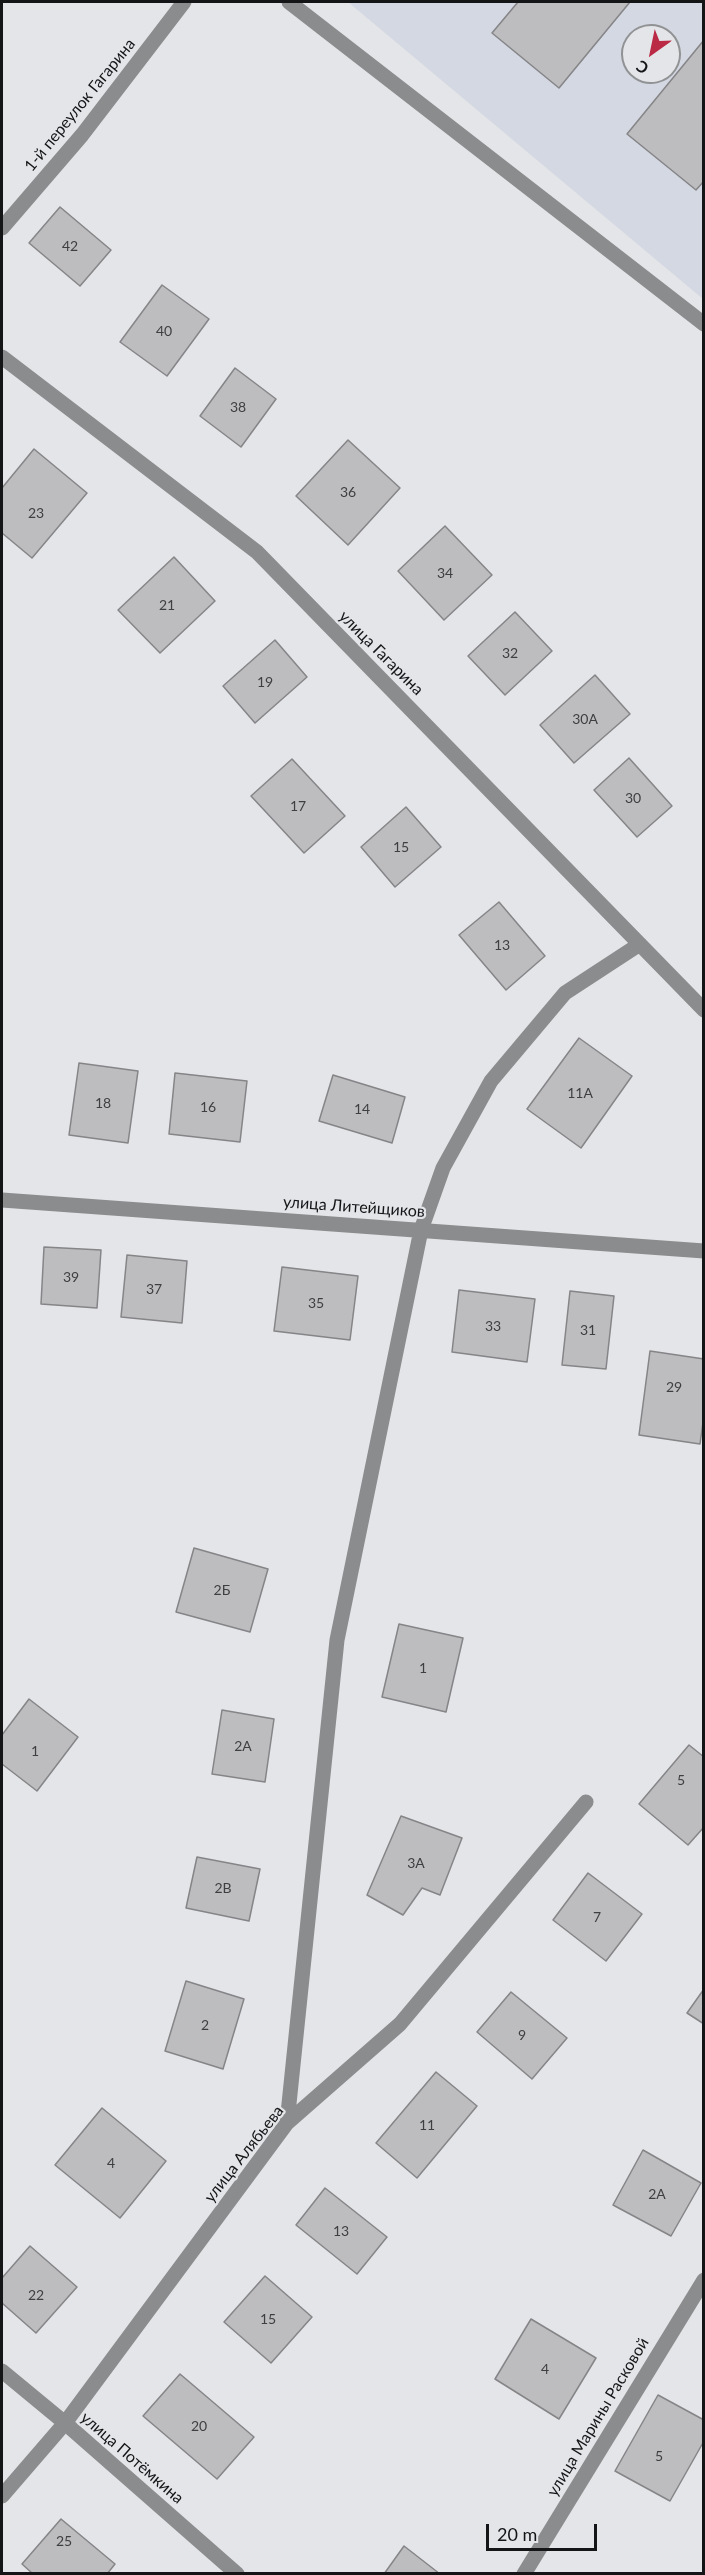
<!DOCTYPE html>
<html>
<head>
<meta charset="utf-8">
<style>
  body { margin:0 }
  #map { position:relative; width:705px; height:2575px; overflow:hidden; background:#e4e5e8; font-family:Lato,sans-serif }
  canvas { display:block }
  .frame { position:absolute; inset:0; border:3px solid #141516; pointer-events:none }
  .north { position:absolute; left:621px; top:24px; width:60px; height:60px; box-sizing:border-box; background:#e4e5e8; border:2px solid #919294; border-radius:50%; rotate:213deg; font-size:16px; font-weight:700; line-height:24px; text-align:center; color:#141516 }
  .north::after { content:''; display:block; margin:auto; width:21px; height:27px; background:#bb2a45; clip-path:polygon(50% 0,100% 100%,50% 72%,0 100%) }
  .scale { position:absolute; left:486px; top:2524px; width:111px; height:27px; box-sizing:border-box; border:3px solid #141516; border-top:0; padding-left:8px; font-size:18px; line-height:21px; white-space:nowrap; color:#141516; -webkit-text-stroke:4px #e4e5e8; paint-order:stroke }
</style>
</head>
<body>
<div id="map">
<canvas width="705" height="2575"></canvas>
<div class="frame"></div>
<div class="north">С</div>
<div class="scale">20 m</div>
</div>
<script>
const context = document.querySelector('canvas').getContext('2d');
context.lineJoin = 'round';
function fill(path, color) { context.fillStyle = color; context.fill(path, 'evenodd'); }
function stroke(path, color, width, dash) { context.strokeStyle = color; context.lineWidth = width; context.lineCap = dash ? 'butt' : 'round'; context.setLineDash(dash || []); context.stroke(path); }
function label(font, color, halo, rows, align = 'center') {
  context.font = font + ' Lato,sans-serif'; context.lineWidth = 4.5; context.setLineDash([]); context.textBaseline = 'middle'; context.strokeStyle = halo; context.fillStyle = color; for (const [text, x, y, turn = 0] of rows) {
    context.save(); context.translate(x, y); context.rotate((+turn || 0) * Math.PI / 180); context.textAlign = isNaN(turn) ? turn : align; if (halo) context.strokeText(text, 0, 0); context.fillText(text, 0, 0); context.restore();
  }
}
fill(new Path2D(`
  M 348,2 L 703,2 L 703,299 ZM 633,36 L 669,36 L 669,72 L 633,72 Z`), '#d4d8e2');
const building = new Path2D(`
  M 518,2 L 630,2 L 559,88 L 492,33 Z
  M 704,40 L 704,181 L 696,190 L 627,134 Z
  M 60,207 L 111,250 L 80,286 L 29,243 Z
  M 162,285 L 209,319 L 167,376 L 120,342 Z
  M 235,368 L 276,399 L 241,447 L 200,416 Z
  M 348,440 L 400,488 L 348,545 L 296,496 Z
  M 34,449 L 87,493 L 32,558 L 2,533 L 2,488 Z
  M 445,526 L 492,575 L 444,620 L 398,571 Z
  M 174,557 L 215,601 L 160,653 L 118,610 Z
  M 515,612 L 552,651 L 505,695 L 468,656 Z
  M 275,640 L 307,677 L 255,723 L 223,686 Z
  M 595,675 L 630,714 L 574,763 L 540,725 Z
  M 629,758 L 672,806 L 637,837 L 594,790 Z
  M 292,759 L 345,816 L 304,853 L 251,796 Z
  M 406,807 L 441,847 L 395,887 L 361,847 Z
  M 499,902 L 545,956 L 506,990 L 459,935 Z
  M 579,1038 L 632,1076 L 581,1148 L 527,1109 Z
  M 79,1063 L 138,1071 L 128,1143 L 69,1135 Z
  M 175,1073 L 247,1081 L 240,1142 L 169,1134 Z
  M 333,1075 L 405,1097 L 392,1143 L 319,1121 Z
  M 44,1247 L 101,1250 L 97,1308 L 41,1304 Z
  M 127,1255 L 187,1261 L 182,1323 L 121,1317 Z
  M 282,1267 L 358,1276 L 350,1340 L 274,1331 Z
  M 459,1290 L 535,1299 L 527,1362 L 452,1352 Z
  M 570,1291 L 614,1296 L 606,1369 L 562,1365 Z
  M 650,1351 L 704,1359 L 704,1415 L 700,1444 L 639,1435 Z
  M 194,1548 L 268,1569 L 250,1632 L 176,1612 Z
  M 399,1624 L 463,1638 L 446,1712 L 382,1697 Z
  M 29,1699 L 78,1737 L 37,1791 L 2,1764 L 2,1735 Z
  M 222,1710 L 274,1719 L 265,1782 L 212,1774 Z
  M 689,1745 L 704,1757 L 704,1827 L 688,1845 L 639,1804 Z
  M 401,1816 L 462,1838 L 440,1895 L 422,1888 L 403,1915 L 367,1895 Z
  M 197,1857 L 260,1869 L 249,1921 L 186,1908 Z
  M 588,1873 L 642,1914 L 606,1961 L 553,1920 Z
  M 186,1981 L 244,1999 L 223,2069 L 165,2051 Z
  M 704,1989 L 704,2024 L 687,2013 Z
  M 511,1992 L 567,2038 L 532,2079 L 477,2032 Z
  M 436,2072 L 477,2106 L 417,2178 L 376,2143 Z
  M 102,2108 L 166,2161 L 120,2218 L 55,2165 Z
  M 643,2150 L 701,2183 L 671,2236 L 613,2205 Z
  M 325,2188 L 387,2237 L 357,2274 L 296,2225 Z
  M 30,2246 L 77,2287 L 36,2333 L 2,2303 L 2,2278 Z
  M 265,2276 L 312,2317 L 271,2363 L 224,2322 Z
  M 531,2319 L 596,2358 L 559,2419 L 495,2379 Z
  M 180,2374 L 254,2437 L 217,2479 L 143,2416 Z
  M 658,2395 L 704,2420 L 704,2441 L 670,2501 L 615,2471 Z
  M 61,2519 L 115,2564 L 107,2574 L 33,2574 L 22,2564 Z
  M 404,2546 L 440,2574 L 384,2574 Z`);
fill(building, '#bdbdc0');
stroke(building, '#858588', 1.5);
stroke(new Path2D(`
  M 289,2 L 704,324
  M 2,228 L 82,135 L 184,2
  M 2,357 L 257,552 L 704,1010
  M 2,1200 L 704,1251
  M 287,2123 L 337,1640 L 421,1230 L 443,1168 L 491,1081 L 565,993 L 640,944
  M 2,2371 L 65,2423 L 237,2574
  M 2,2496 L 65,2423 L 287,2123 L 400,2024 L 586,1802
  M 524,2574 L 704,2280`), '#8b8c8d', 15);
label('14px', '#3e3f40', null, [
  ["42",70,246],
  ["40",164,331],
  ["38",238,407],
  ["36",348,492],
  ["23",36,513],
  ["34",445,573],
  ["21",167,605],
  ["32",510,653],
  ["19",265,682],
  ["30А",585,719],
  ["30",633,798],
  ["17",298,806],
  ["15",401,847],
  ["13",502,945],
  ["11А",580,1093],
  ["18",103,1103],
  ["16",208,1107],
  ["14",362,1109],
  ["39",71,1277],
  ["37",154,1289],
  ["35",316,1303],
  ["33",493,1326],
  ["31",588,1330],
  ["29",674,1387],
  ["2Б",222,1590],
  ["1",423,1668],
  ["2А",243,1746],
  ["1",35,1751],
  ["5",681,1780],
  ["3А",416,1863],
  ["2В",223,1888],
  ["7",597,1917],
  ["2",205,2025],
  ["9",522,2035],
  ["11",427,2125],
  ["4",111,2163],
  ["2А",657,2194],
  ["13",341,2231],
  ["22",36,2295],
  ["15",268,2319],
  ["4",545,2369],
  ["20",199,2426],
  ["5",659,2456],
  ["25",64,2541]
]);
label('16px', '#141516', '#e4e5e8', [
  ["1-й переулок Гагарина",80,105,-51],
  ["улица Гагарина",381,653,45],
  ["улица Литейщиков",354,1207,4],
  ["улица Алябьева",244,2154,-52],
  ["улица Марины Расковой",598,2417,-59],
  ["улица Потёмкина",132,2458,41]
]);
</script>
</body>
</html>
